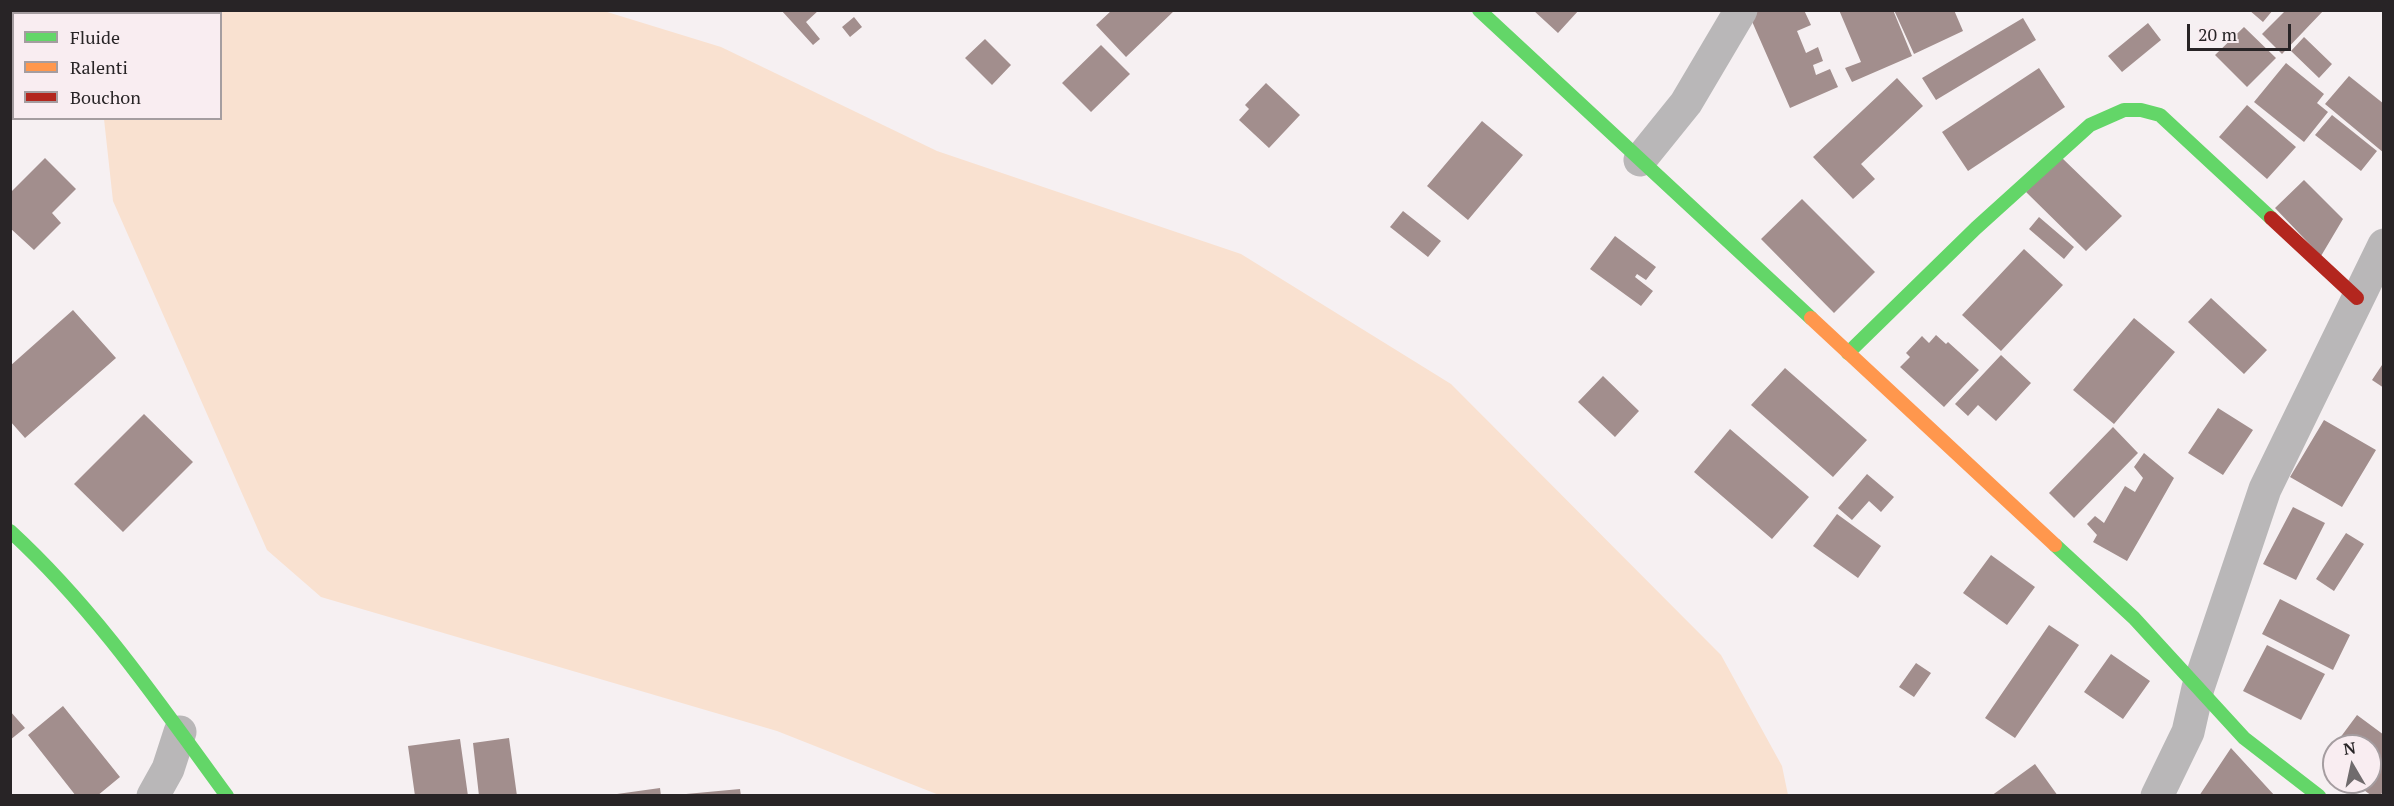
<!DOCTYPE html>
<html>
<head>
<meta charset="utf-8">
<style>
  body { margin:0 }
  #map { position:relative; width:2394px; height:806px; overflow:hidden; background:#f6f0f2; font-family:"PT Serif",serif }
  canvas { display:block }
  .frame { position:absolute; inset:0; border:12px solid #282426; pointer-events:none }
  .legend { position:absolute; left:12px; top:12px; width:210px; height:108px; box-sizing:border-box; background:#f9edf1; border:2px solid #a59da0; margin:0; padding:8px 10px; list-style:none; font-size:18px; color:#282426 }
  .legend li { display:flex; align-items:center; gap:12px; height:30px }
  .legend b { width:30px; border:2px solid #a59da0 }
  .north { position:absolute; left:2322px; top:734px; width:60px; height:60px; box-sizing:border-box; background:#f9edf1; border:2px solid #a59da0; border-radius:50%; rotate:351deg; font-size:16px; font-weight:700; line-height:24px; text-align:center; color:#282426 }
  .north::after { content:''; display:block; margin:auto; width:21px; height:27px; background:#706b6d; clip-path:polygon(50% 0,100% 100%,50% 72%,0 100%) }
  .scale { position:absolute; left:2187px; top:24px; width:104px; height:27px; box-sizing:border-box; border:3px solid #282426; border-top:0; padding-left:8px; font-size:18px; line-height:21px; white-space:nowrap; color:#282426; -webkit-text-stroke:4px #f9edf1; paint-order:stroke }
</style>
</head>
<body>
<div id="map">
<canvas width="2394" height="806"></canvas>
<div class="frame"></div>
<ul class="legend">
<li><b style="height:8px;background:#63d668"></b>Fluide</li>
<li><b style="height:8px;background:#ff974d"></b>Ralenti</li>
<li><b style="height:8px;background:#b3261e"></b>Bouchon</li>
</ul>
<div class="north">N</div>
<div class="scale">20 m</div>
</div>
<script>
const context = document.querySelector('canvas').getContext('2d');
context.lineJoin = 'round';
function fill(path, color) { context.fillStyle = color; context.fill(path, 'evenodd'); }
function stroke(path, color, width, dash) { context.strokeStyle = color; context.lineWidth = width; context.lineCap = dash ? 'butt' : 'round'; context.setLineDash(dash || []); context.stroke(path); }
fill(new Path2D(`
  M 112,11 L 604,11 L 721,47 L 937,151 L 1241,254 L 1451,384 L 1721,655 L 1782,766 L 1788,795 L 939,795 L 777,731 L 321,597 L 267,550 L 113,201 L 104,119 L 220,118 L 220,14 L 111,13 Z`), '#f9e1d0');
fill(new Path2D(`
  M 781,10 L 819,10 L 806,22 L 820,39 L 813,45 Z
  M 1112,10 L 1175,10 L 1126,57 L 1096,25 Z
  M 1533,10 L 1579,10 L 1558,33 Z
  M 1747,10 L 1804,10 L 1811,25 L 1797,31 L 1806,53 L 1818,47 L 1823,61 L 1813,65 L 1816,75 L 1830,69 L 1838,87 L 1790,108 Z
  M 1839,10 L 1893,10 L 1912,56 L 1852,82 L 1845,68 L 1861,62 Z
  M 1894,10 L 1954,10 L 1963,31 L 1914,54 Z
  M 2249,10 L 2273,10 L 2263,22 Z
  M 2286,10 L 2324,10 L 2282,54 L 2262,34 Z
  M 854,17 L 862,27 L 850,37 L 842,27 Z
  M 2023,18 L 2036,40 L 1936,100 L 1922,78 Z
  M 2148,23 L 2161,40 L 2122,72 L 2108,56 Z
  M 2244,27 L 2276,58 L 2247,87 L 2215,55 Z
  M 2304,37 L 2332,64 L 2319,78 L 2291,51 Z
  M 985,39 L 1011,65 L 992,85 L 965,58 Z
  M 1101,45 L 1130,74 L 1091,112 L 1062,83 Z
  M 2286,63 L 2324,94 L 2317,103 L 2328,112 L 2304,142 L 2254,102 Z
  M 2039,68 L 2065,107 L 1968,171 L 1942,132 Z
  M 2349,76 L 2384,104 L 2384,153 L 2325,104 Z
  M 1897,78 L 1923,106 L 1861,164 L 1875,179 L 1853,199 L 1813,157 Z
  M 1266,83 L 1300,115 L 1269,148 L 1239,120 L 1249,109 L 1245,105 Z
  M 2247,105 L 2296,147 L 2267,179 L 2219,137 Z
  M 2332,115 L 2377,151 L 2361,171 L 2315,135 Z
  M 1482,121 L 1523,155 L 1468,220 L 1427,186 Z
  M 2061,157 L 2122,216 L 2086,251 L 2026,192 Z
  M 45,158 L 76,189 L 52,213 L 61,223 L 34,250 L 10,228 L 10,193 Z
  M 2304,180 L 2343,219 L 2321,256 L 2275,208 Z
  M 1802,199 L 1875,272 L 1834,313 L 1761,239 Z
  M 1403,211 L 1441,241 L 1428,257 L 1390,227 Z
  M 2039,217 L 2074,247 L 2064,259 L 2029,229 Z
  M 1615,236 L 1656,267 L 1646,280 L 1637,274 L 1635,277 L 1653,291 L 1641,306 L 1590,269 Z
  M 2024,249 L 2063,285 L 2001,351 L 1962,315 Z
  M 2211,298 L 2267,350 L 2244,374 L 2188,322 Z
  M 73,310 L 116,358 L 25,438 L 10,421 L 10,366 Z
  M 2134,318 L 2175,352 L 2114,424 L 2073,390 Z
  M 1936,335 L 1946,344 L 1948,342 L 1979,370 L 1944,407 L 1900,367 L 1910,357 L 1906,353 L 1922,336 L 1929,343 Z
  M 2001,355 L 2031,383 L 1996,421 L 1978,405 L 1968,416 L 1955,404 Z
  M 2384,362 L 2384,388 L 2372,380 Z
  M 1785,368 L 1867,440 L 1833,477 L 1751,405 Z
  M 1603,376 L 1639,411 L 1615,437 L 1578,402 Z
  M 2218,408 L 2253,430 L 2223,475 L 2188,453 Z
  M 144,414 L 193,462 L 123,532 L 74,484 Z
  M 2324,420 L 2376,450 L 2342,507 L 2290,477 Z
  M 2113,427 L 2138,453 L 2074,518 L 2049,493 Z
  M 1730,429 L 1809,497 L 1772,539 L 1694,472 Z
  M 2144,453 L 2174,478 L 2127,561 L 2093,542 L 2097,535 L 2087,524 L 2095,516 L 2104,523 L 2125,486 L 2135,492 L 2143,478 L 2134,467 Z
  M 1867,474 L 1894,497 L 1881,512 L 1869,501 L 1852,520 L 1838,508 Z
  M 2293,507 L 2325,523 L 2296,580 L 2263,564 Z
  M 1837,514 L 1881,546 L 1858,578 L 1813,546 Z
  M 2346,533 L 2364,544 L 2334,591 L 2316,579 Z
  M 1991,555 L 2035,587 L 2007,625 L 1963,593 Z
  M 2280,599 L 2350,635 L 2333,670 L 2262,634 Z
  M 2049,625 L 2079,645 L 2015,738 L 1985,718 Z
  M 2267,645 L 2325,674 L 2301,720 L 2243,691 Z
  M 2111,654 L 2150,681 L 2123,719 L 2084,692 Z
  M 1916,663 L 1931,673 L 1914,697 L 1899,687 Z
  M 63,706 L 120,777 L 97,796 L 76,796 L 28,735 Z
  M 10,711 L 25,728 L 10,740 Z
  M 2357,715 L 2384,735 L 2384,790 L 2380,796 L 2372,796 L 2353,782 L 2370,782 L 2370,746 L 2334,746 Z
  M 509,738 L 517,796 L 479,796 L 473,743 Z
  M 460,739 L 468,796 L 415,796 L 408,746 Z
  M 2334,746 L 2334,769 L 2323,761 Z
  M 2231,748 L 2275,796 L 2199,796 Z
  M 2035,764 L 2058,796 L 1991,796 Z
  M 660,788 L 661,796 L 617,796 L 617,794 Z
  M 740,789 L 741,796 L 686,796 L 686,794 Z`), '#a28e8d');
stroke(new Path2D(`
  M 1640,160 L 1686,103 L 1741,10
  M 153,796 L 168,769 L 180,732
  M 2157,796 L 2188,732 L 2198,688 L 2265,489 L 2384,245`), '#b9b7b8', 33);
stroke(new Path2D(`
  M 1479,10 L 1811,318
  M 1848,353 L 1976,228 L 2090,125 L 2124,110 L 2141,110 L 2160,115 L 2271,218
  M 10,531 C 95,609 159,703 227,796
  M 2055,545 L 2134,618 L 2244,738 L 2319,796`), '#63d668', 14);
stroke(new Path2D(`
  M 1811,318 L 2055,545`), '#ff974d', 14);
stroke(new Path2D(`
  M 2271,218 L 2357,298`), '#b3261e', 14);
</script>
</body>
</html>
